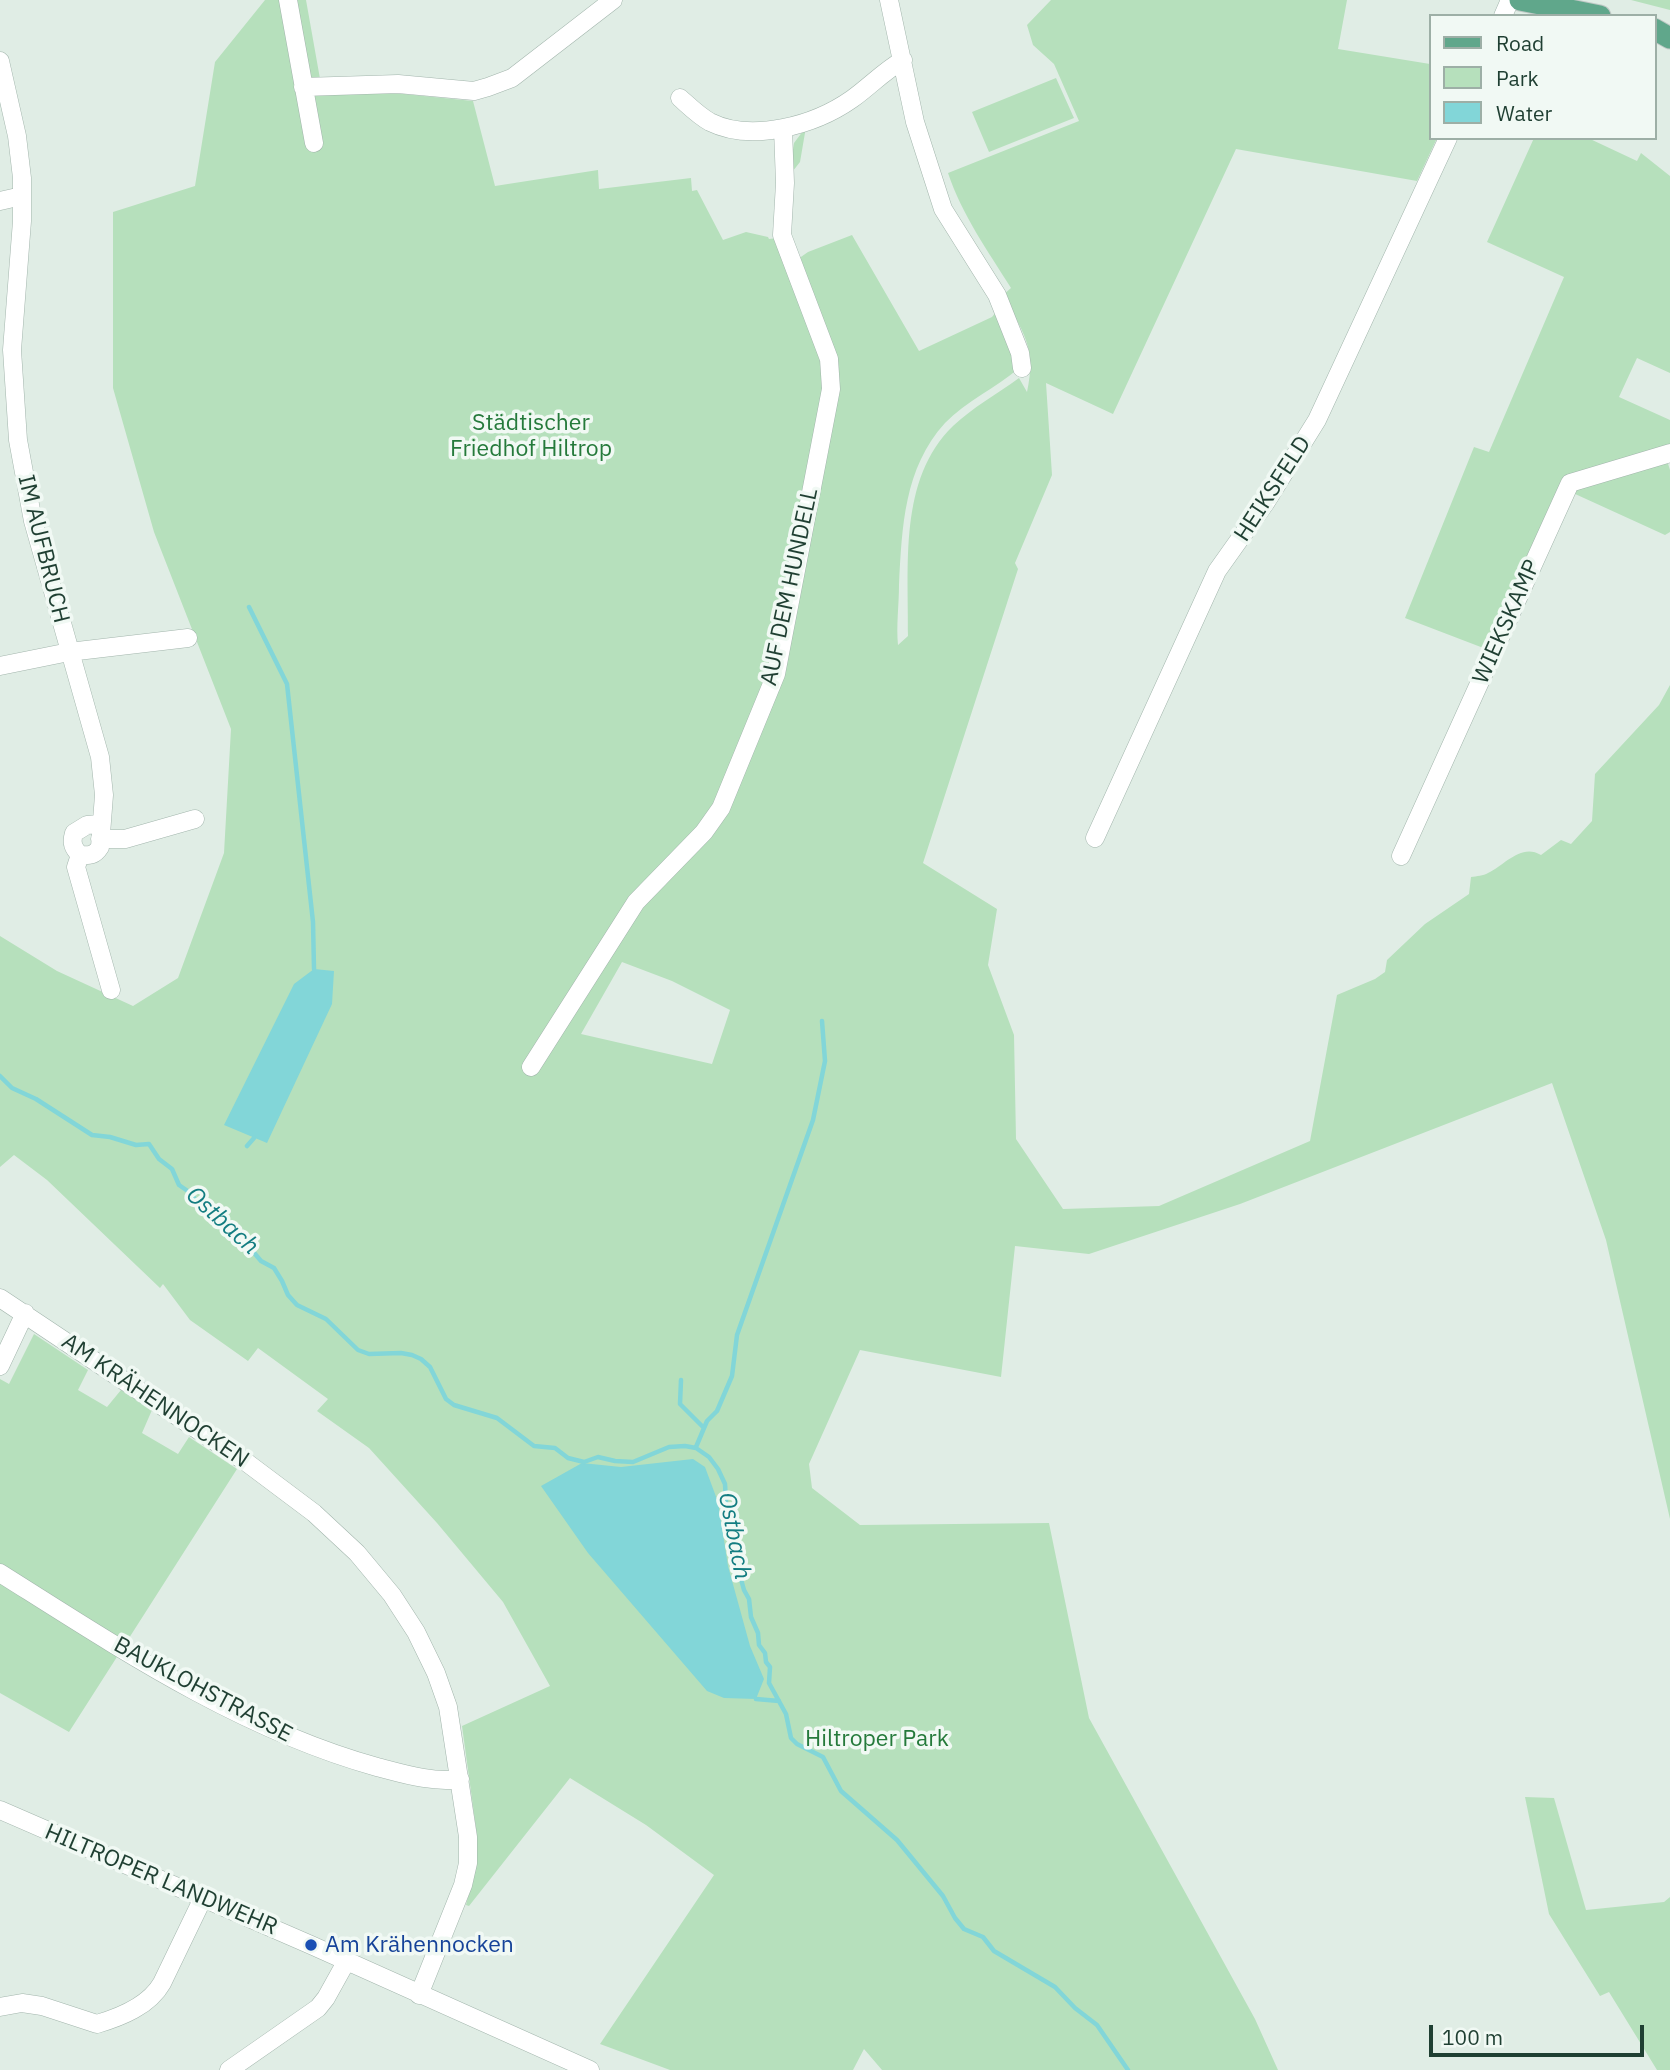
<!DOCTYPE html>
<html>
<head>
<meta charset="utf-8">
<style>
  body { margin:0 }
  #map { position:relative; width:1670px; height:2070px; overflow:hidden; background:#e0ede5; font-family:"IBM Plex Sans",sans-serif }
  canvas { display:block }
  .legend { position:absolute; left:1429px; top:14px; width:228px; height:126px; box-sizing:border-box; background:#f1f9f4; border:2px solid #9dafa6; margin:0; padding:9px 12px; list-style:none; font-size:21px; color:#1f3f32 }
  .legend li { display:flex; align-items:center; gap:14px; height:35px }
  .legend b { width:35px; border:2px solid #9dafa6 }
  .scale { position:absolute; left:1429px; top:2025px; width:215px; height:32px; box-sizing:border-box; border:4px solid #1f3f32; border-top:0; padding-left:9px; font-size:21px; line-height:24px; white-space:nowrap; color:#1f3f32; -webkit-text-stroke:5px #f1f9f4; paint-order:stroke }
</style>
</head>
<body>
<div id="map">
<canvas width="1670" height="2070"></canvas>
<ul class="legend">
<li><b style="height:9px;background:#60a78b"></b>Road</li>
<li><b style="height:19px;background:#b6e0bc"></b>Park</li>
<li><b style="height:19px;background:#82d6d8"></b>Water</li>
</ul>
<div class="scale">100 m</div>
</div>
<script>
const context = document.querySelector('canvas').getContext('2d');
context.lineJoin = 'round';
function fill(path, color) { context.fillStyle = color; context.fill(path, 'evenodd'); }
function stroke(path, color, width, dash) { context.strokeStyle = color; context.lineWidth = width; context.lineCap = dash ? 'butt' : 'round'; context.setLineDash(dash || []); context.stroke(path); }
function label(font, color, halo, rows, align = 'center') {
  context.font = font + ' "IBM Plex Sans",sans-serif'; context.lineWidth = 7; context.setLineDash([]); context.textBaseline = 'middle'; context.strokeStyle = halo; context.fillStyle = color; for (const [text, x, y, turn = 0] of rows) {
    context.save(); context.translate(x, y); context.rotate((+turn || 0) * Math.PI / 180); context.textAlign = isNaN(turn) ? turn : align; if (halo) context.strokeText(text, 0, 0); context.fillText(text, 0, 0); context.restore();
  }
}
fill(new Path2D(`
  M 265,0 L 306,0 L 322,90 L 364,90 L 473,101 L 495,186 L 598,170 L 599,189 L 691,178 L 692,191 L 697,190 L 723,240 L 746,232 L 768,237 L 769,239 L 777,238 L 788,266 L 808,252 L 852,235 L 919,351 L 992,317 L 998,310 L 1019,368 C 996,388 966,401 945,423 C 904,468 902,527 899,585 C 899,605 896,626 898,645 L 908,636 C 909,567 898,479 953,426 C 972,408 997,394 1019,378 L 1027,392 C 1037,347 1023,333 1003,295 L 1011,288 C 988,251 962,215 948,173 L 1079,121 L 1054,64 L 1033,45 L 1027,25 L 1051,0 L 1347,0 L 1338,49 L 1430,64 L 1430,138 L 1437,138 L 1417,181 L 1236,149 L 1113,414 L 1046,383 L 1052,475 L 1015,563 L 1018,569 L 923,863 L 997,909 L 988,965 L 1014,1035 L 1016,1139 L 1063,1209 L 1159,1206 L 1310,1141 L 1337,995 L 1375,979 L 1385,972 L 1387,960 L 1425,924 L 1469,894 L 1471,877 C 1477,876 1483,876 1488,873 C 1505,865 1521,843 1541,855 L 1561,840 L 1571,844 L 1592,821 L 1595,774 L 1659,705 L 1670,685 L 1670,1519 L 1606,1240 L 1552,1083 L 1240,1204 L 1089,1254 L 1015,1246 L 1001,1377 L 860,1350 L 809,1464 L 812,1488 L 860,1525 L 1049,1523 L 1089,1718 L 1255,2019 L 1278,2070 L 882,2070 L 864,2049 L 853,2070 L 670,2070 L 600,2044 L 714,1875 L 646,1825 L 570,1778 L 469,1906 L 466,1905 L 477,1860 L 476,1828 L 462,1726 L 550,1686 L 503,1602 L 437,1523 L 369,1448 L 317,1411 L 328,1399 L 258,1348 L 248,1361 L 190,1320 L 163,1284 L 160,1288 L 47,1180 L 14,1155 L 0,1167 L 0,936 L 57,971 L 133,1006 L 178,978 L 224,853 L 231,729 L 154,532 L 113,388 L 113,212 L 195,186 L 215,62 ZM 622,962 L 672,981 L 730,1010 L 712,1064 L 581,1034 Z
  M 1631,0 L 1670,0 L 1670,10 Z
  M 1056,78 L 1074,118 L 989,152 L 972,112 Z
  M 806,127 L 800,162 L 789,176 L 794,143 Z
  M 1534,138 L 1588,138 L 1637,161 L 1641,153 L 1670,176 L 1670,373 L 1637,358 L 1619,397 L 1670,420 L 1670,445 L 1663,448 L 1670,470 L 1670,532 L 1665,535 L 1562,488 L 1486,649 L 1405,618 L 1474,447 L 1489,452 L 1564,277 L 1487,242 Z
  M 34,1334 L 88,1370 L 78,1390 L 107,1407 L 121,1390 L 152,1410 L 142,1433 L 178,1454 L 189,1437 L 237,1469 L 69,1732 L 0,1693 L 0,1379 L 9,1384 Z
  M 1525,1797 L 1554,1798 L 1586,1910 L 1664,1902 L 1670,1897 L 1670,2070 L 1657,2070 L 1609,1992 L 1600,1996 L 1549,1914 Z`), '#b6e0bc');
fill(new Path2D(`
  M 314,969 L 334,971 L 332,1004 L 267,1143 L 224,1125 L 294,984 Z
  M 693,1459 L 705,1467 L 718,1502 L 728,1566 L 750,1646 L 764,1679 L 756,1699 L 724,1698 L 707,1691 L 588,1553 L 541,1486 L 582,1463 L 621,1467 Z`), '#82d6d8');
stroke(new Path2D(`
  M 249,607 L 287,684 L 313,922 L 314,969
  M 0,1076 L 12,1088 L 36,1099 L 92,1135 L 110,1137 L 136,1145 L 149,1144 L 159,1159 L 172,1169 L 179,1185 L 192,1194 L 196,1202 L 202,1209 L 218,1213 L 223,1222 L 240,1236 L 261,1261 L 274,1268 L 282,1281 L 288,1295 L 297,1305 L 326,1319 L 358,1350 L 369,1354 L 401,1353 L 412,1355 L 421,1359 L 430,1367 L 446,1399 L 454,1405 L 497,1418 L 534,1446 L 555,1448 L 568,1458 L 584,1462 L 598,1457 L 615,1461 L 633,1462 L 669,1447 L 685,1446 L 696,1448 L 709,1457 L 718,1469 L 725,1484 L 727,1519 L 731,1534 L 732,1547 L 744,1590 L 749,1599 L 751,1617 L 758,1633 L 759,1645 L 765,1653 L 766,1662 L 770,1667 L 769,1683 L 786,1714 L 791,1738 L 797,1744 L 823,1757 L 841,1791 L 897,1840 L 943,1896 L 955,1918 L 964,1929 L 983,1937 L 994,1951 L 1055,1987 L 1075,2008 L 1097,2025 L 1128,2070
  M 247,1146 L 254,1138
  M 681,1380 L 680,1404 L 704,1428
  M 696,1447 L 707,1421 L 717,1411 L 732,1376 L 737,1335 L 813,1120 L 825,1061 L 822,1021
  M 756,1699 L 779,1701`), '#82d6d8', 4.5);
const minor = new Path2D(`
  M 288,0 L 314,143
  M 889,0 L 915,122 L 943,209 L 997,295 L 1020,353 L 1022,368
  M 1503,16 L 1510,0
  M 0,61 L 17,136 L 22,178 L 22,221 L 12,350 L 18,440 L 33,521 L 100,757 L 104,795 L 100,847 C 95,855 90,856 80,855 C 73,848 71,843 74,833 L 87,825 L 101,824
  M 303,87 L 398,84 L 474,91 L 488,87 L 512,78 L 613,0
  M 680,98 C 689,106 699,116 710,122 C 752,143 815,125 852,99 C 869,87 884,71 903,60
  M 0,201 L 22,196
  M 0,666 L 69,652 L 188,638
  M 1095,838 L 1217,571 L 1266,502 L 1317,420 L 1448,138
  M 100,839 L 125,839 L 195,819
  M 80,855 L 76,867 L 111,990
  M 1401,856 L 1570,483 L 1670,453
  M 531,1067 L 636,902 L 704,832 L 721,808 L 776,674 L 831,389 L 829,359 L 782,235 L 785,183 L 783,129
  M 0,1298 L 246,1462 L 314,1513 L 357,1553 L 392,1595 L 416,1632 L 436,1673 L 448,1707 L 468,1837 L 468,1863 L 463,1885 L 419,1995
  M 0,1366 L 25,1313
  M 0,1573 C 119,1648 240,1729 377,1767 C 404,1774 432,1783 460,1779
  M 0,1810 L 311,1945 L 590,2070
  M 0,2007 L 22,2003 L 42,2006 L 97,2024 C 121,2017 149,2006 162,1983 L 203,1898
  M 229,2070 L 318,2008 L 326,1998 L 346,1962`);
const major = new Path2D(`
  M 1520,0 L 1600,16
  M 1654,29 L 1670,38`);
stroke(minor, '#a2b5ac', 19);
stroke(major, '#c0c9c6', 23);
stroke(minor, '#fff', 18);
stroke(major, '#60a78b', 21);
for (const [x, y, r, color] of [
  [311,1945,7,"#1a4fb4"]
]) { const dot = new Path2D(); dot.arc(x, y, r, 0, 2 * Math.PI); context.fillStyle = color; context.fill(dot); stroke(dot, '#f1f9f4', 2.5); }
label('23px', '#257a3b', '#f1f9f4', [
  ["Städtischer",531,423],
  ["Friedhof Hiltrop",531,449],
  ["Hiltroper Park",877,1739]
]);
label('23px', '#1f3f32', '#f1f9f4', [
  ["HEIKSFELD",1273,489,-57],
  ["IM AUFBRUCH",43,549,76],
  ["AUF DEM HUNDELL",790,587,-78],
  ["WIEKSKAMP",1507,622,-66],
  ["AM KRÄHENNOCKEN",155,1401,34],
  ["BAUKLOHSTRASSE",203,1690,28],
  ["HILTROPER LANDWEHR",161,1880,23]
]);
label('23px', '#164399', '#f1f9f4', [
  ["Am Krähennocken",325,1945]
], 'left');
label('italic 24px', '#137d81', '#f1f9f4', [
  ["Ostbach",222,1221,42],
  ["Ostbach",734,1536,79]
]);
</script>
</body>
</html>
